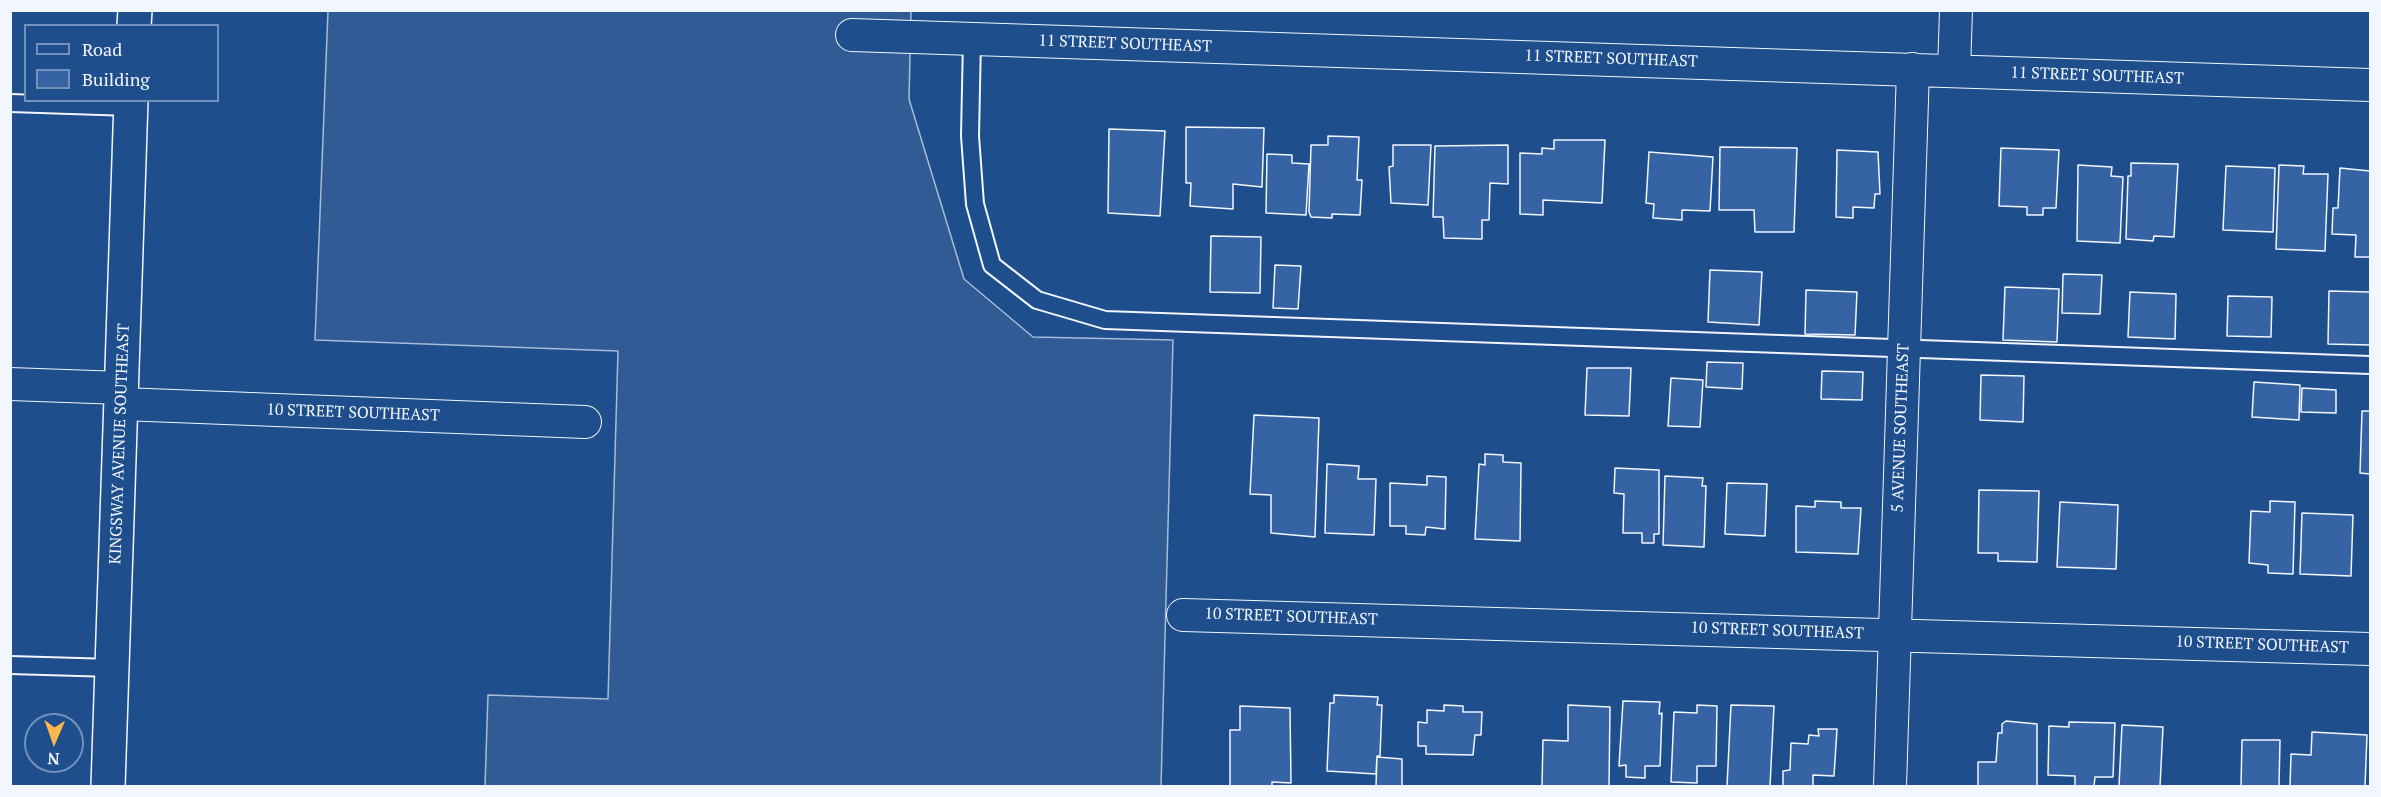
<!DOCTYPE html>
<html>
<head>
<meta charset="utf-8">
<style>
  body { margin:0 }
  #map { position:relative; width:2381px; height:797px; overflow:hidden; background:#1f4e8c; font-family:"PT Serif",serif }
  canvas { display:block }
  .frame { position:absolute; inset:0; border:12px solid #f2f6ff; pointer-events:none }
  .legend { position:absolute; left:24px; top:24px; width:195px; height:78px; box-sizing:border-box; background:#1f4e8c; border:2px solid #7391ba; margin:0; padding:8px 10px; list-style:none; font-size:18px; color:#f2f6ff }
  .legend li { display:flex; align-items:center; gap:12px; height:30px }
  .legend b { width:30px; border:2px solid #7391ba }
  .north { position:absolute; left:24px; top:713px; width:60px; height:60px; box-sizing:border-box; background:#1f4e8c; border:2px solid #7391ba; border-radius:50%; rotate:182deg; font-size:16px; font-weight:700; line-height:24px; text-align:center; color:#f2f6ff }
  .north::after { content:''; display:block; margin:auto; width:21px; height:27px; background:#ffb74d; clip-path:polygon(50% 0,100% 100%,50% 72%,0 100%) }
</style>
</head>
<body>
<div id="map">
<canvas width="2381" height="797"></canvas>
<div class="frame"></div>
<ul class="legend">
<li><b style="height:8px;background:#1f4e8c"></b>Road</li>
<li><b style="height:16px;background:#3563a3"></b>Building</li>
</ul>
<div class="north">N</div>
</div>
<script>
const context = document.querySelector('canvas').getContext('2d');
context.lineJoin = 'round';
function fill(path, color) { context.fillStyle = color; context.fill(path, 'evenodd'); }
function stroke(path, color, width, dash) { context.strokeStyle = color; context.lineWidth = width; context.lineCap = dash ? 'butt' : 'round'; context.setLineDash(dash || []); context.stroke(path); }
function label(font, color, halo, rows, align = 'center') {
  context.font = font + ' "PT Serif",serif'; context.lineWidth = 4.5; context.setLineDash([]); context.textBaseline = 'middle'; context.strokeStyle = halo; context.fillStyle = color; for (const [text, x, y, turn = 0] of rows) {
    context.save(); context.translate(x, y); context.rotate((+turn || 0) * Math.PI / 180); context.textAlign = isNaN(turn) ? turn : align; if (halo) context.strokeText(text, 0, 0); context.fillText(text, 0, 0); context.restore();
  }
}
const built = new Path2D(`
  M 328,11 L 911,11 L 909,99 L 964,279 L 1033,337 L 1173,340 L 1161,786 L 485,786 L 488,695 L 608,699 L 618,351 L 315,340 Z`);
fill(built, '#305b95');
stroke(built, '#a8bbd7', 1.5);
const building = new Path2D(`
  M 1186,127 L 1264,128 L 1262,187 L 1233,184 L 1233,209 L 1190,206 L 1191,183 L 1186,183 Z
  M 1109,129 L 1165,131 L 1160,216 L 1108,213 Z
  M 1328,136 L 1359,137 L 1357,180 L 1362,180 L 1360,215 L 1332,214 L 1332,218 L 1311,217 L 1309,212 L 1311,145 L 1328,145 Z
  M 1554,140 L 1605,140 L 1602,203 L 1543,200 L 1543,215 L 1520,214 L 1520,153 L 1542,154 L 1542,148 L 1554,149 Z
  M 1393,145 L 1431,145 L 1428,205 L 1391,203 L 1389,167 L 1393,166 Z
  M 1508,145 L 1508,184 L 1490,183 L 1489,220 L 1482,220 L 1482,239 L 1444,238 L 1443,217 L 1433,217 L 1435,146 Z
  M 1720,147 L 1797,148 L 1794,232 L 1755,232 L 1754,210 L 1719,210 Z
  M 2001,148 L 2059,150 L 2056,208 L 2043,208 L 2043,215 L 2027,215 L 2027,207 L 1999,206 Z
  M 1837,150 L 1878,152 L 1880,194 L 1875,194 L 1874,208 L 1853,207 L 1853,218 L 1836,217 Z
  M 1649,152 L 1713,157 L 1710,211 L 1682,210 L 1682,220 L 1653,218 L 1654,204 L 1646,203 Z
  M 1267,154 L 1292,155 L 1292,163 L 1309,164 L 1306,215 L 1266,213 Z
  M 2131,163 L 2178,164 L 2174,237 L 2154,236 L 2153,241 L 2126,239 L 2128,176 L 2131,176 Z
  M 2078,165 L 2112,167 L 2111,176 L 2123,177 L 2120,243 L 2077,241 Z
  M 2279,165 L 2304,166 L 2303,174 L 2328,174 L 2325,251 L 2276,249 Z
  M 2226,166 L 2275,168 L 2273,232 L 2223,230 Z
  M 2340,168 L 2370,171 L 2370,257 L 2355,257 L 2356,235 L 2332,234 L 2333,208 L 2338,208 Z
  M 1211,236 L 1261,237 L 1260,293 L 1210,292 Z
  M 1275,265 L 1301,266 L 1298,309 L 1273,308 Z
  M 1710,270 L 1762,272 L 1759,325 L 1708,322 Z
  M 2063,274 L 2102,275 L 2100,314 L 2062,313 Z
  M 2005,287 L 2059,289 L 2057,342 L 2003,340 Z
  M 1806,290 L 1857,292 L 1855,335 L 1805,334 Z
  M 2329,291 L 2370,292 L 2370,345 L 2328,344 Z
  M 2130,292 L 2176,294 L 2175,339 L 2128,337 Z
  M 2228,296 L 2272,297 L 2271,337 L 2227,336 Z
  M 1707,362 L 1743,363 L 1742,389 L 1706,387 Z
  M 1587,368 L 1631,368 L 1629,416 L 1585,415 Z
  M 1822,371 L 1863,372 L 1862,400 L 1821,399 Z
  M 1981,375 L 2024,376 L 2023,422 L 1980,420 Z
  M 1671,378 L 1703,380 L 1700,427 L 1668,426 Z
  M 2254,382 L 2300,385 L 2299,420 L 2252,417 Z
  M 2302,388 L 2336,390 L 2336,413 L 2301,412 Z
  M 2362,411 L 2370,411 L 2370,474 L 2360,473 Z
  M 1254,415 L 1319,418 L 1315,537 L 1271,533 L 1271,495 L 1250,494 Z
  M 1485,454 L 1503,455 L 1503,462 L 1521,463 L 1520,541 L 1475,539 L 1479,464 L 1485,465 Z
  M 1327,464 L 1359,466 L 1358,479 L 1376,479 L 1374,535 L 1325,533 Z
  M 1615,468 L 1659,470 L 1659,534 L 1654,534 L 1654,543 L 1642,543 L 1642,533 L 1623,533 L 1624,494 L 1614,493 Z
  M 1427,476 L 1446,477 L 1445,529 L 1426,527 L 1425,535 L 1406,534 L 1406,526 L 1390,526 L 1390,483 L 1427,485 Z
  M 1665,476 L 1703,478 L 1702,486 L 1706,486 L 1704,547 L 1663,545 Z
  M 1727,483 L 1767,484 L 1765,536 L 1725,534 Z
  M 1979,490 L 2039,491 L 2037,562 L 1998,561 L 1998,553 L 1978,553 Z
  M 1815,501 L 1841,502 L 1841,508 L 1861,508 L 1858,554 L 1796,552 L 1796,506 L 1815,507 Z
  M 2270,501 L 2295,502 L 2293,574 L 2268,573 L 2268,565 L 2249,563 L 2251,511 L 2270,512 Z
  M 2060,502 L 2118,505 L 2116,569 L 2057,567 Z
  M 2302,513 L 2353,515 L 2351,576 L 2300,574 Z
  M 1334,695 L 1378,697 L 1377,705 L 1382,705 L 1380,756 L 1377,756 L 1376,774 L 1327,771 L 1330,703 L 1334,703 Z
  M 1623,701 L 1660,702 L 1659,714 L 1662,713 L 1660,766 L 1645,766 L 1645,778 L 1626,777 L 1626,765 L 1619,766 Z
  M 1444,705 L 1463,706 L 1463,712 L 1482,712 L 1481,735 L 1475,735 L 1473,755 L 1426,754 L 1426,746 L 1418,746 L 1418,722 L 1427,723 L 1427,710 L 1444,711 Z
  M 1568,705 L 1610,707 L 1609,786 L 1542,786 L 1543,740 L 1568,741 Z
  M 1697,705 L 1717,706 L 1716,766 L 1697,766 L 1697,783 L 1671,782 L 1674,712 L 1697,713 Z
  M 1731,705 L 1774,706 L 1770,786 L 1727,786 Z
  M 1240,706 L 1290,708 L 1291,783 L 1272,782 L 1272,786 L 1230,786 L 1230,730 L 1240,730 Z
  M 2006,721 L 2037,724 L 2037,786 L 1978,786 L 1978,762 L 1996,762 L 1998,733 L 2002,733 L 2002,724 Z
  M 2069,722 L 2115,723 L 2113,777 L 2095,777 L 2094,786 L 2075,786 L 2075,776 L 2048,775 L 2049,726 L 2069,727 Z
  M 2122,725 L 2163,727 L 2160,786 L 2119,786 Z
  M 1818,729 L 1837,729 L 1834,776 L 1813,775 L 1813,786 L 1783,786 L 1783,771 L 1790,770 L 1791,743 L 1808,744 L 1809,735 L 1819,736 Z
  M 2312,732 L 2367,735 L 2365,786 L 2290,786 L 2291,754 L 2311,755 Z
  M 2242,740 L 2280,740 L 2279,786 L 2241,786 Z
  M 1377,757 L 1402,759 L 1402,786 L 1376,786 Z`);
fill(building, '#3563a3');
stroke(building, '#f2f6ff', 1.5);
const lane = new Path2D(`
  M 972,39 L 970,136 L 975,204 L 992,265 L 1037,300 L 1105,320 L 2370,365
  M 10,103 L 131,107
  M 10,665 L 113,668`);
const street = new Path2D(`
  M 852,35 L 2370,85
  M 1954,71 L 1956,10
  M 10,384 L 122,388
  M 122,404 L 585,422
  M 1183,615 L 2370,649
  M 1890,786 L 1913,69`);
const secondary = new Path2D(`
  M 134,26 L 135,10
  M 108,786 L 131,100`);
stroke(lane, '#f2f6ff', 20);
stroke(street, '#f2f6ff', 34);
stroke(secondary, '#f2f6ff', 36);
stroke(lane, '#1f4e8c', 16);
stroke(street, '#1f4e8c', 32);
stroke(secondary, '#1f4e8c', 33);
label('16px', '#f2f6ff', '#1f4e8c', [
  ["11 STREET SOUTHEAST",1125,44,2],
  ["11 STREET SOUTHEAST",1611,59,2],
  ["11 STREET SOUTHEAST",2097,76,2],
  ["10 STREET SOUTHEAST",353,413,2],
  ["5 AVENUE SOUTHEAST",1901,428,-88],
  ["KINGSWAY AVENUE SOUTHEAST",120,444,-88],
  ["10 STREET SOUTHEAST",1291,617,2],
  ["10 STREET SOUTHEAST",1777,631,2],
  ["10 STREET SOUTHEAST",2262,645,2]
]);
</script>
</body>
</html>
